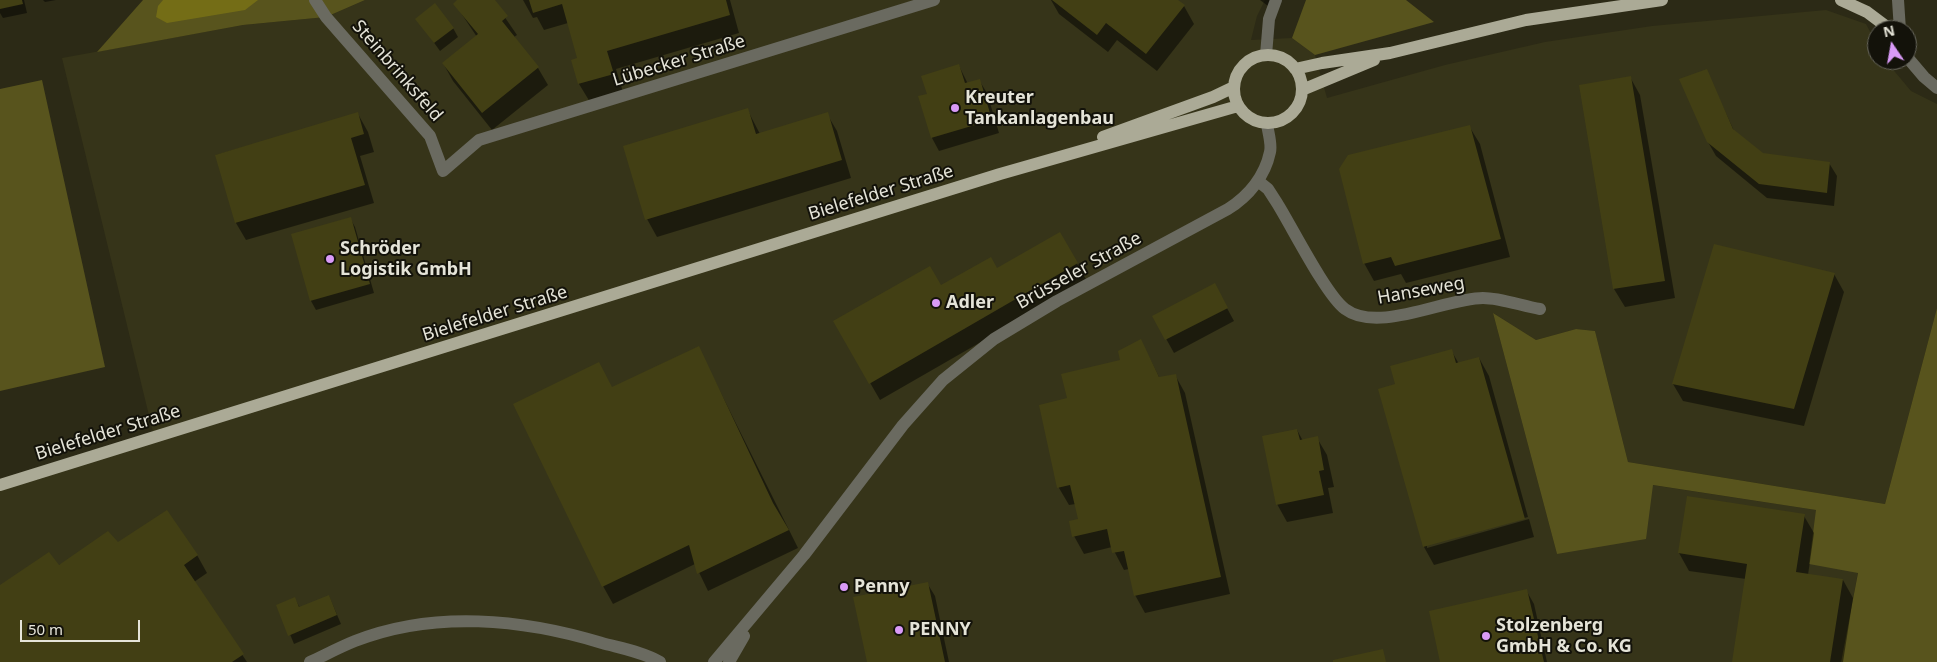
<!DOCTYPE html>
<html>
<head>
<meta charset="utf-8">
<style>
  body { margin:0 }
  #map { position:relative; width:1937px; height:662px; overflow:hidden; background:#2c2a16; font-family:"Noto Sans",sans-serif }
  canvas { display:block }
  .north { position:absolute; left:1867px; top:20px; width:50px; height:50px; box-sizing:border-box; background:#13120a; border:1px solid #67665c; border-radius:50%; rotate:348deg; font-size:14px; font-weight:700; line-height:20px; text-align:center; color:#e5e4d8 }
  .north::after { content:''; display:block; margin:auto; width:18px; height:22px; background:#d99af7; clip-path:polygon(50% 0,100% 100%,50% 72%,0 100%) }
  .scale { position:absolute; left:20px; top:620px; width:120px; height:22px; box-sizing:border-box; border:2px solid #e5e4d8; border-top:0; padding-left:6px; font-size:15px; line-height:18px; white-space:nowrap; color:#e5e4d8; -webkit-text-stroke:4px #13120a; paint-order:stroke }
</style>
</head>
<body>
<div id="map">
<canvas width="1937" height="662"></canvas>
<div class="north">N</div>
<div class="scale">50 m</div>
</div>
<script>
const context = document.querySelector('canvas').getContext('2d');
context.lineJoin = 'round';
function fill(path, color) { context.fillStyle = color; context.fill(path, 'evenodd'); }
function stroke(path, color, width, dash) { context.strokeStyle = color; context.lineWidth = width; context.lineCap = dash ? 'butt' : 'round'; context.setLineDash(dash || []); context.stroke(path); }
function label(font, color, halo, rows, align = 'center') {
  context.font = font + ' "Noto Sans",sans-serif'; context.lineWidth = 4; context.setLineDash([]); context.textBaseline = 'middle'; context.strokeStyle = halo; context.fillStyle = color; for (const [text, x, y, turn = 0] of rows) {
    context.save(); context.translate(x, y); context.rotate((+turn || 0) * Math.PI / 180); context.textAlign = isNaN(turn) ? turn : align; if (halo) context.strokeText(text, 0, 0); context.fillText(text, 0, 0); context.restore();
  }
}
fill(new Path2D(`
  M 365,0 L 1265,0 L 1257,16 L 1251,40 L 1292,38 L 1315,55 L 1327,98 L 1445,65 L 1545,42 L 1652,26 L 1826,10 L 1866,24 L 1877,45 L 1877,60 L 1885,60 L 1911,91 L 1937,104 L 1937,308 L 1885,504 L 1628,462 L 1595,331 L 1576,329 L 1536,340 L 1493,313 L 1557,554 L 1652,485 L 1816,510 L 1858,572 L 1841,662 L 0,662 L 0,484 L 154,436 L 62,58 L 243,25 L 326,17 Z`), '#363419');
fill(new Path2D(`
  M 143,0 L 365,0 L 326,17 L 243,25 L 97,52 Z
  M 1306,0 L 1406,0 L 1434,22 L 1315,55 L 1292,38 Z
  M 42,80 L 105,367 L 0,391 L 0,89 Z
  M 1937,308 L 1937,662 L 1841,662 L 1858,573 L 1809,564 L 1816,510 L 1653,485 L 1646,539 L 1557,554 L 1493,313 L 1536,340 L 1576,329 L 1595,331 L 1628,462 L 1885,504 Z`), '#58541d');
fill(new Path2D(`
  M 163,0 L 258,0 L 245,10 L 167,23 L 156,17 L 158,6 Z`), '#746d16');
fill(new Path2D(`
  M 0,0 L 24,0 L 27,13 L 3,18 L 0,13 Z
  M 43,0 L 56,0 L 45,2 Z
  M 459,0 L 493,0 L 517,35 L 514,37 L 538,68 L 548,85 L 492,130 L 453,81 L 443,63 L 477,37 L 455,4 Z
  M 523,0 L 730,0 L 739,33 L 616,69 L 623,92 L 590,102 L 579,84 L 573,61 L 579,59 L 568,23 L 544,30 L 537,17 L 533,18 Z
  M 1051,0 L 1176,0 L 1184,6 L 1194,24 L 1157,71 L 1117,40 L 1108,52 L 1059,14 Z
  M 1260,0 L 1272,0 L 1268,6 Z
  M 417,19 L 453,28 L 458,37 L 440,51 Z
  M 959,66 L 968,84 L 979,80 L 987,93 L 999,133 L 939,151 L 932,138 L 919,97 L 928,95 Z
  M 1706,70 L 1735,133 L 1762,154 L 1829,163 L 1837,176 L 1834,206 L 1767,198 L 1716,156 L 1708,142 Z
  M 1630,77 L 1640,95 L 1675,298 L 1625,307 L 1614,289 L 1580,86 Z
  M 747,109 L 760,134 L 827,114 L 837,131 L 851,178 L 657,237 L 647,219 Z
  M 358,114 L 368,132 L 374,152 L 360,156 L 374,203 L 246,240 L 236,223 L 216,155 Z
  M 1469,126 L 1480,144 L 1510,257 L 1406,283 L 1401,274 L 1374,281 L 1364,263 Z
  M 350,218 L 355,227 L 374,293 L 316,310 L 311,301 L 292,235 Z
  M 1060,234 L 1087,281 L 880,400 L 835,322 L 997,270 Z
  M 1834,274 L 1844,292 L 1804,426 L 1683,401 L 1673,384 Z
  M 1221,297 L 1234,321 L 1174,353 L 1154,317 Z
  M 1141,341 L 1160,379 L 1175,375 L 1185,393 L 1230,594 L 1145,613 L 1135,595 L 1129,569 L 1124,570 L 1112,547 L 1084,554 L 1074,536 L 1079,520 L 1076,504 L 1069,505 L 1059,488 L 1040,406 L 1068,399 L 1121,361 Z
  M 698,347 L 798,548 L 708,591 L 695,564 L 613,604 L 603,586 L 612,388 Z
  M 1451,350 L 1459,364 L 1479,358 L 1489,376 L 1528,517 L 1427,545 L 1427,548 L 1529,519 L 1534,537 L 1434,565 L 1424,547 L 1380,390 L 1397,385 Z
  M 1297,430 L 1303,441 L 1317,438 L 1327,455 L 1334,487 L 1328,488 L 1333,513 L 1287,522 L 1277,504 Z
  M 1688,498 L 1804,516 L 1814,533 L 1808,575 L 1843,580 L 1853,598 L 1843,662 L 1733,662 L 1746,579 L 1689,571 L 1679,553 Z
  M 118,544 L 197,555 L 207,573 L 194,582 L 247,662 L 0,662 L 0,586 Z
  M 927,583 L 935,596 L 949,662 L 868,662 Z
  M 1526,590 L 1534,604 L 1547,662 L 1441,662 Z
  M 329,596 L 341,624 L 294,644 L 278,605 L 295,599 L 300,608 Z`), '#0007');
fill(new Path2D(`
  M 0,0 L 22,0 L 23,4 L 0,9 Z
  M 457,0 L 495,0 L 508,16 L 502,21 L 539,67 L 482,113 L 442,63 L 478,34 L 453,4 Z
  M 529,0 L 726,0 L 730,15 L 607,51 L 614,74 L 578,84 L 571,60 L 577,58 L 562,4 L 533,13 Z
  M 1052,0 L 1178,0 L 1185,5 L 1146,54 L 1106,23 L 1097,35 Z
  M 435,3 L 454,28 L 434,43 L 415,19 Z
  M 959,64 L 965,83 L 980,79 L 992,120 L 931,138 L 918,96 L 927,94 L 921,76 Z
  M 1707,69 L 1733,129 L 1763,153 L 1830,162 L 1827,193 L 1759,184 L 1707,142 L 1679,79 Z
  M 1631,76 L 1665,281 L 1613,289 L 1579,85 Z
  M 748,108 L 756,134 L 828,112 L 842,160 L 645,220 L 623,146 Z
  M 358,112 L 364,134 L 351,138 L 365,185 L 235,223 L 215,155 Z
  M 1470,125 L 1501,239 L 1395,266 L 1391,257 L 1363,264 L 1339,169 L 1348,155 Z
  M 351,217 L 370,284 L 310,301 L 291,234 Z
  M 1060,232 L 1078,263 L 869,384 L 833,321 L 930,266 L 941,285 L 991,257 L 997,268 Z
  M 1714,244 L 1835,273 L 1794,409 L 1672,384 Z
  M 1215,283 L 1228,308 L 1165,340 L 1152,316 Z
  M 1141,339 L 1159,377 L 1176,374 L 1221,577 L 1134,596 L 1124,551 L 1112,553 L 1107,529 L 1072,537 L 1069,521 L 1078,519 L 1070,485 L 1057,488 L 1039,405 L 1067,398 L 1061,374 L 1120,360 L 1118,351 Z
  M 699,346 L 773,503 L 789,530 L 697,574 L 689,545 L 602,587 L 513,404 L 599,362 L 612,387 Z
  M 1452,349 L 1456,363 L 1479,357 L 1525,519 L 1423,547 L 1378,389 L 1395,384 L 1390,366 Z
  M 1297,429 L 1300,440 L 1318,436 L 1324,470 L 1319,471 L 1324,495 L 1276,505 L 1262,436 Z
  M 1687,496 L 1805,514 L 1796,572 L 1843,579 L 1830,662 L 1732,662 L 1747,564 L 1678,553 Z
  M 167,510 L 198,555 L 184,565 L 244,654 L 232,662 L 0,662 L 0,585 L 49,552 L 59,565 L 108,531 L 118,542 Z
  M 928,582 L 945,662 L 867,662 L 853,597 Z
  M 1527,589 L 1544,662 L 1440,662 L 1429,611 Z
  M 329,595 L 337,615 L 288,636 L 276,605 L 295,597 L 299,607 Z
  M 1383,649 L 1386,662 L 1333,662 L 1333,660 Z`), '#423f14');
stroke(new Path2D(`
  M 315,0 L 326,17 L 430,136 L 443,171 L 479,140 L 934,0
  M 1258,181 L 1268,189 L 1277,203 C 1292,227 1326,295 1345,309 C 1378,334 1446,298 1483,298 C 1501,298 1522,306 1540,309
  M 310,662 C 325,655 340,647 355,641 C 434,610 523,619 602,643 C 620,648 643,652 660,662
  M 714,662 L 804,555 L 903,425 L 943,380 L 994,339 L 1057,301 L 1228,209 C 1249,196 1265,176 1270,152 C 1272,144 1268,132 1267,124
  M 729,662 L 744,636`), '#6a6a60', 12);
stroke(new Path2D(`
  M 1898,0 L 1900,30
  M 1266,55 L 1269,19 L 1276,0
  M 1907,57 L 1924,77 L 1937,88`), '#6a6a60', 12);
stroke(new Path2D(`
  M 1841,0 L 1867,12 L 1891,30
  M1234 89a34 34 0 1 1 68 0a34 34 0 1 1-68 0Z
  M 1295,69 L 1322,63 L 1390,53 L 1526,20 L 1662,0
  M 1302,90 L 1374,60
  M 1103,137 L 1213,97 L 1234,87
  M 0,485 L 1000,174 L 1238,106`), '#abaa96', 12);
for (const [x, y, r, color] of [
  [955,108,5,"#d99af7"],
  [330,259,5,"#d99af7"],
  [936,303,5,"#d99af7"],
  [844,587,5,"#d99af7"],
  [899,630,5,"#d99af7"],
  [1486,636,5,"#d99af7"]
]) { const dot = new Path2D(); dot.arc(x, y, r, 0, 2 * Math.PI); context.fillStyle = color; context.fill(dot); stroke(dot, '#13120a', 2); }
label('18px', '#e5e4d8', '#13120a', [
  ["Lübecker Straße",679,61,-17],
  ["Steinbrinksfeld",397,71,49],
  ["Bielefelder Straße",881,193,-17],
  ["Brüsseler Straße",1079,271,-29],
  ["Hanseweg",1421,291,-10],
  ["Bielefelder Straße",495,314,-17],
  ["Bielefelder Straße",108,433,-17]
]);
label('bold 18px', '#e5e4d8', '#13120a', [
  ["Kreuter",965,98],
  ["Tankanlagenbau",965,119],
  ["Schröder",340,249],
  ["Logistik GmbH",340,270],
  ["Adler",946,303],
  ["Penny",854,587],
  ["Stolzenberg",1496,626],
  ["GmbH & Co. KG",1496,647],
  ["PENNY",909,630]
], 'left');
</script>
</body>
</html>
